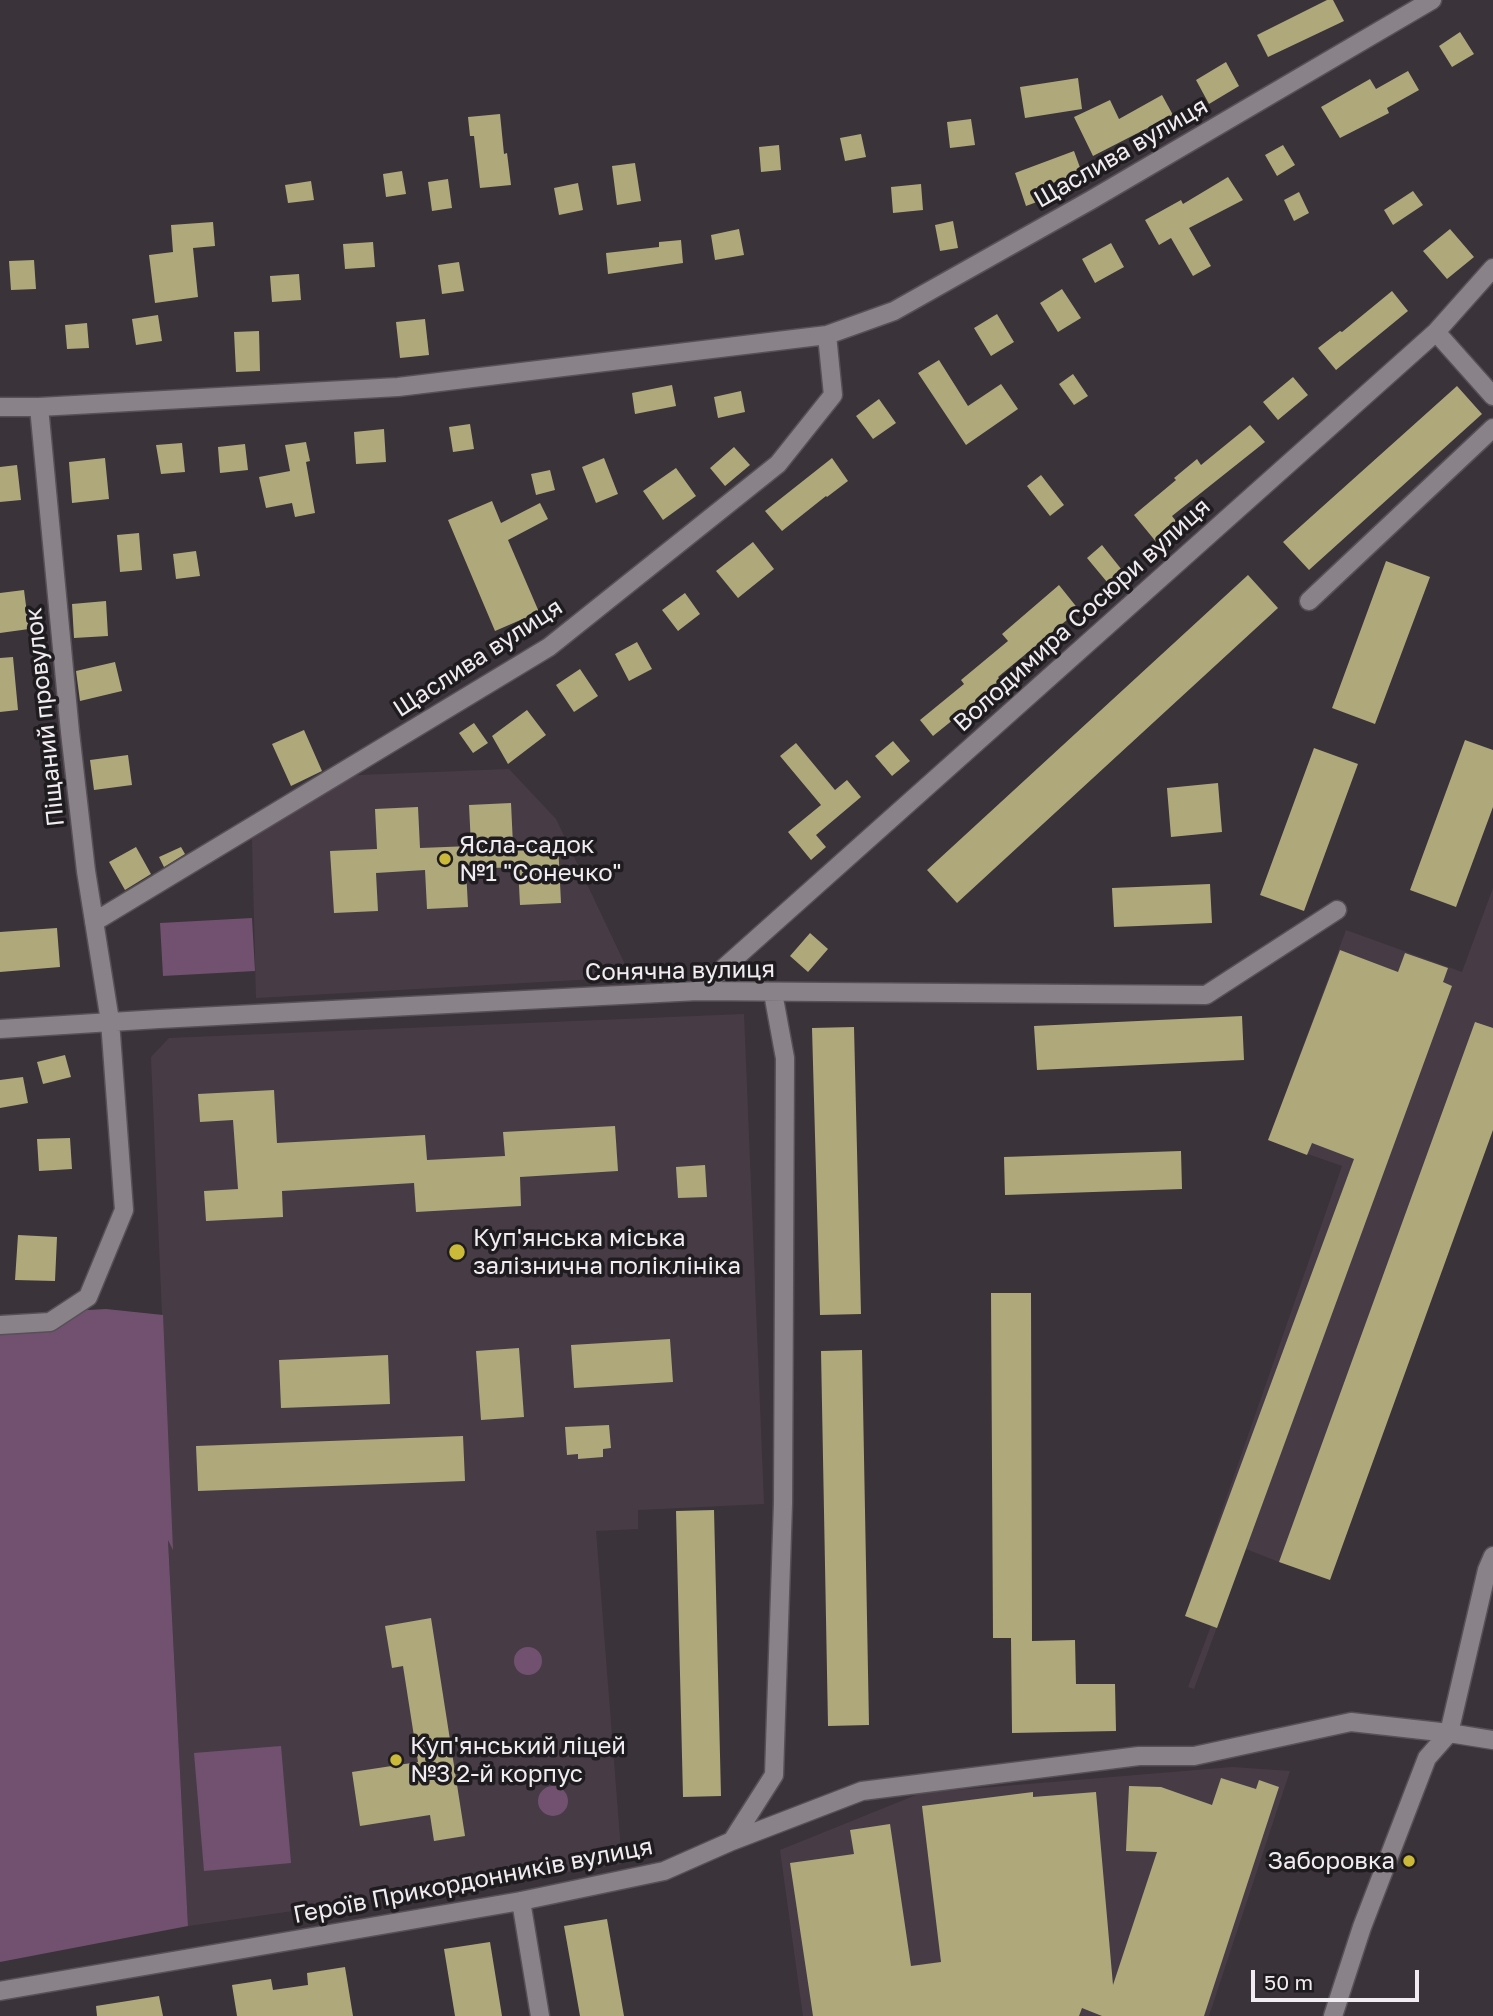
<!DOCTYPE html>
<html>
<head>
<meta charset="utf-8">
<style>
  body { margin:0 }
  #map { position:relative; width:1493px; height:2016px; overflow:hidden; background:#3a333a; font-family:"Golos Text",sans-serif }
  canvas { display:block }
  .scale { position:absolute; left:1251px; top:1970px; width:168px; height:32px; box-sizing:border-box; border:4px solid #f1ecf1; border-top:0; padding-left:9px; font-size:21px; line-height:24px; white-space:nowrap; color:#f1ecf1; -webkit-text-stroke:5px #1f1c1f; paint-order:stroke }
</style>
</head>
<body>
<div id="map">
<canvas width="1493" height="2016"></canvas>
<div class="scale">50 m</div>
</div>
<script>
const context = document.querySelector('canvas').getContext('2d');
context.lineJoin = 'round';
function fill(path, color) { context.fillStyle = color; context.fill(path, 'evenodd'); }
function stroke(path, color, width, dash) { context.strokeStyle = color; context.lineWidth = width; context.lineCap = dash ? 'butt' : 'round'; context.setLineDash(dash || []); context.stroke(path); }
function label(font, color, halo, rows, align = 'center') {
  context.font = font + ' "Golos Text",sans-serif'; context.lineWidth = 7; context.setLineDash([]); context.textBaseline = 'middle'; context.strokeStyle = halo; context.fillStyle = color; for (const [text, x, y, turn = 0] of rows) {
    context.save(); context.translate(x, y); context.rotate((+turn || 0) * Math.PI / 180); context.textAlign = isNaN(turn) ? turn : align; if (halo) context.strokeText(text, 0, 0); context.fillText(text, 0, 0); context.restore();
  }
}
fill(new Path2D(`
  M 509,769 L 556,819 L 631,977 L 256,998 L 252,839 L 336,776 Z
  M 1493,888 L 1493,1130 L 1279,1562 L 1246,1549 L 1194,1689 L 1188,1687 L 1211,1626 L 1185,1616 L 1342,1166 L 1268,1140 L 1346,930 L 1462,972 Z
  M 744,1014 L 764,1504 L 638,1510 L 638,1529 L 596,1531 L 622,1864 L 188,1926 L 168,1537 L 172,1547 L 151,1057 L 169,1038 Z
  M 1232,1767 L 1290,1771 L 1209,2016 L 803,2016 L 780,1850 L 921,1793 Z`), '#473c46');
fill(new Path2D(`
  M 252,918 L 255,971 L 163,976 L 160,923 Z
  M 106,1309 L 163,1315 L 173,1550 L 168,1540 L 188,1926 L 0,1962 L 0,1315 Z
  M514 1661a14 14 0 1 1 28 0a14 14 0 1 1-28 0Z
  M 281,1746 L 291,1863 L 204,1871 L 194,1753 Z
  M538 1801a15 15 0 1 1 30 0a15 15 0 1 1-30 0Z`), '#71516f');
fill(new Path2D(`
  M 1327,0 L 1333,0 L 1344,21 L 1268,57 L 1257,35 Z
  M 1460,32 L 1474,54 L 1452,67 L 1439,46 Z
  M 1226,62 L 1239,86 L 1209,104 L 1196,80 Z
  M 1408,71 L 1419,90 L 1387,108 L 1389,113 L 1340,138 L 1321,107 L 1370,79 L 1376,89 Z
  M 1078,78 L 1082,109 L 1025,118 L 1020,87 Z
  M 1162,95 L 1173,115 L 1093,156 L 1074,117 L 1110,100 L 1119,119 Z
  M 500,114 L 504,154 L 507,153 L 511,185 L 480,188 L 474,136 L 470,136 L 468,117 Z
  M 971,119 L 975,145 L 950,148 L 947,122 Z
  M 861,134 L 866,157 L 845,161 L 840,138 Z
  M 779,145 L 781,170 L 761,172 L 759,147 Z
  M 1283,145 L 1295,165 L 1277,176 L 1265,155 Z
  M 1074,151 L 1082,173 L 1041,187 L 1045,199 L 1026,206 L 1015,173 Z
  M 635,163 L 641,201 L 617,205 L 612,166 Z
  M 402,171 L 406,194 L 386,197 L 383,174 Z
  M 1228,177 L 1243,200 L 1189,228 L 1211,266 L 1193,276 L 1171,238 L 1159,245 L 1145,220 L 1181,200 L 1183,204 Z
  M 448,179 L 452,208 L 432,211 L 428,182 Z
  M 311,181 L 314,200 L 288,203 L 285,185 Z
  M 578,183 L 583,210 L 559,215 L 554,188 Z
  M 921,184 L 923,210 L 893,213 L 891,187 Z
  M 1413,191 L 1423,205 L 1393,225 L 1384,210 Z
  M 1299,192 L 1309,213 L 1294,221 L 1284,200 Z
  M 953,221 L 958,248 L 940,251 L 935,225 Z
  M 213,222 L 215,246 L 193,248 L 198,297 L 155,303 L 149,255 L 173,252 L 171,225 Z
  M 739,229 L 744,255 L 715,260 L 711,235 Z
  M 1450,229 L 1474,257 L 1447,279 L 1423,251 Z
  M 681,240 L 683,263 L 608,274 L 606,253 L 659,247 L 659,242 Z
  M 373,242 L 375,267 L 345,269 L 343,244 Z
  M 1111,243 L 1124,267 L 1095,283 L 1082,259 Z
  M 34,260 L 36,289 L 11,290 L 9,261 Z
  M 459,262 L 464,291 L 442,294 L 438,265 Z
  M 299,274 L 301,300 L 272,302 L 270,276 Z
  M 1062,289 L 1081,318 L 1058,332 L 1040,303 Z
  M 1392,291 L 1408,311 L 1336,370 L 1318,348 L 1340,331 L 1342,332 Z
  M 997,314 L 1014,342 L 991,356 L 974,328 Z
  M 158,315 L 162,341 L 136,345 L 132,319 Z
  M 425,319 L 429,355 L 400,358 L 396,322 Z
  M 87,323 L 89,348 L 67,349 L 65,325 Z
  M 259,331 L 260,371 L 236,372 L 234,332 Z
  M 939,360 L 968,406 L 1001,384 L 1018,409 L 966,445 L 918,373 Z
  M 1073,374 L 1088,396 L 1074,405 L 1059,384 Z
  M 1293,377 L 1308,395 L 1278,420 L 1263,402 Z
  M 672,385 L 676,406 L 635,414 L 632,393 Z
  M 1457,386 L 1482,414 L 1309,570 L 1283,542 Z
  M 741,391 L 745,412 L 718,418 L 714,397 Z
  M 879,399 L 896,423 L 873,439 L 856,416 Z
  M 470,424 L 474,449 L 453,452 L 449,427 Z
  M 1250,425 L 1265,442 L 1172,516 L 1179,525 L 1157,543 L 1134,515 L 1176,480 L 1174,478 L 1197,459 L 1201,465 Z
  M 384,429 L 386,462 L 356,464 L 354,432 Z
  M 306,442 L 310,461 L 306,462 L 315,513 L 295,517 L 292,503 L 266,508 L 259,477 L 290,471 L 285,445 Z
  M 182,443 L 185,472 L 161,474 L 156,445 Z
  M 245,444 L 248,470 L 220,473 L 218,447 Z
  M 734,447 L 750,465 L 725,486 L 710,468 Z
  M 105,458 L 109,499 L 72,503 L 69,462 Z
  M 604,458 L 618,494 L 596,503 L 582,467 Z
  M 832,458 L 848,481 L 827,497 L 826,496 L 782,531 L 765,511 Z
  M 17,465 L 21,500 L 0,502 L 0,467 Z
  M 676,468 L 696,496 L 663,520 L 643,491 Z
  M 550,470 L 555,490 L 536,495 L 531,474 Z
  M 1041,475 L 1064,505 L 1050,516 L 1027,486 Z
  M 492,501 L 501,523 L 540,503 L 548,519 L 508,540 L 539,612 L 495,631 L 448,520 Z
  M 139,533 L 142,570 L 120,572 L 117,535 Z
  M 753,542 L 774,569 L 738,598 L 716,571 Z
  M 1102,545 L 1122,570 L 1107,582 L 1087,558 Z
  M 196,551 L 200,576 L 176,579 L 173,554 Z
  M 1386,561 L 1430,577 L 1375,724 L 1332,708 Z
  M 1248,575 L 1278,608 L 957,903 L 927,870 Z
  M 1059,585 L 1079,610 L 998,677 L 1001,681 L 933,736 L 920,720 L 964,684 L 961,680 L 1008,641 L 1002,634 Z
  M 24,590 L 29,629 L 0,633 L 0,593 Z
  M 685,593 L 700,614 L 678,631 L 662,610 Z
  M 106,601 L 108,636 L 74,638 L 72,604 Z
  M 637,642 L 652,669 L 629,681 L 615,654 Z
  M 13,657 L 18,710 L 0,712 L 0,658 Z
  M 115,662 L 122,691 L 80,701 L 76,671 Z
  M 580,669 L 598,696 L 574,712 L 556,685 Z
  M 527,710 L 546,735 L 508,764 L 492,736 Z
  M 474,723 L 488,743 L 473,753 L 459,733 Z
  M 304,730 L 322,771 L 291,786 L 272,744 Z
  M 1465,740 L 1493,750 L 1493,807 L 1456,907 L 1410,890 Z
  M 893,741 L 910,761 L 892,776 L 875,756 Z
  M 796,743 L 835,790 L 847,780 L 861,797 L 816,835 L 826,847 L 811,860 L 788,832 L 821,805 L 780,756 Z
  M 1314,748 L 1358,764 L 1304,911 L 1260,895 Z
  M 128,755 L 132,785 L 94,790 L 90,760 Z
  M 1218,783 L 1222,832 L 1171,837 L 1167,788 Z
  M 511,803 L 513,845 L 558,843 L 561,903 L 520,905 L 518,867 L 466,869 L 468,907 L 427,909 L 425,870 L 376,873 L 378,911 L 334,913 L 330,851 L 377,849 L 375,809 L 418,807 L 420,848 L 471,846 L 469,805 Z
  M 136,847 L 151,874 L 125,890 L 109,862 Z
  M 181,847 L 185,854 L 164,867 L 159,857 Z
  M 1210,884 L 1212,923 L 1114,927 L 1112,888 Z
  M 57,928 L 60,967 L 0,972 L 0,932 Z
  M 810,933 L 828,949 L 808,972 L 790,956 Z
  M 1340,950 L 1398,972 L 1405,953 L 1448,968 L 1443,982 L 1452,986 L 1217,1628 L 1185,1616 L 1354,1159 L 1312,1143 L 1307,1155 L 1268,1140 Z
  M 1242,1016 L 1244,1060 L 1037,1070 L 1034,1026 Z
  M 1475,1022 L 1493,1028 L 1493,1130 L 1330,1580 L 1279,1562 Z
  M 854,1027 L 861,1314 L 820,1315 L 812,1028 Z
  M 65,1055 L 71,1077 L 43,1084 L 37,1062 Z
  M 23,1077 L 28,1103 L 0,1108 L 0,1080 Z
  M 274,1090 L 277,1143 L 425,1135 L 427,1160 L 505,1156 L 503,1132 L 615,1126 L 618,1171 L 520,1177 L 521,1206 L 416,1212 L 414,1183 L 282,1191 L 283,1217 L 206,1221 L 204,1191 L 238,1189 L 233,1120 L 200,1122 L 198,1094 Z
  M 70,1138 L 72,1169 L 39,1171 L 37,1139 Z
  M 1181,1151 L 1182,1189 L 1005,1195 L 1004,1157 Z
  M 705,1165 L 707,1197 L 678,1198 L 676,1167 Z
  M 18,1235 L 57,1237 L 55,1281 L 15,1280 Z
  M 991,1293 L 1031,1293 L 1032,1641 L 1075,1640 L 1076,1684 L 1115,1684 L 1116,1731 L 1012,1733 L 1011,1638 L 993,1638 Z
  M 670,1339 L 673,1382 L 574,1388 L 571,1345 Z
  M 519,1348 L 524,1417 L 481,1420 L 476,1351 Z
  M 862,1350 L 869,1725 L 828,1726 L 821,1351 Z
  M 388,1355 L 390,1404 L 281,1408 L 279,1360 Z
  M 609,1425 L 611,1448 L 603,1449 L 603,1457 L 578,1459 L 578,1454 L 567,1455 L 565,1427 Z
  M 463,1436 L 465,1481 L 198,1491 L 196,1446 Z
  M 714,1510 L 721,1796 L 683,1797 L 676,1511 Z
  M 431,1618 L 465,1836 L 434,1841 L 430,1815 L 360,1826 L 352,1772 L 418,1762 L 403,1666 L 392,1668 L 385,1626 Z
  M 1221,1778 L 1256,1789 L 1259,1780 L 1279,1787 L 1204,2016 L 1102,2016 L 1082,2008 L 1079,2016 L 813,2016 L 790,1863 L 854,1854 L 850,1830 L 890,1824 L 911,1966 L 941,1962 L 922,1806 L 1033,1792 L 1033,1797 L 1096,1792 L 1113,1985 L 1157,1852 L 1126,1851 L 1129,1786 L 1161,1787 L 1212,1805 Z
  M 607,1919 L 624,2016 L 580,2016 L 564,1926 Z
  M 490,1942 L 502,2016 L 455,2016 L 444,1949 Z
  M 345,1967 L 353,2016 L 237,2016 L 232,1985 L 271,1979 L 273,1990 L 308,1985 L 307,1973 Z
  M 159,1996 L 163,2016 L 97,2016 L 96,2006 Z`), '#afa87b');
const minor = new Path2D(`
  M 1436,332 L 1493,396
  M 0,407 L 39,407 L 398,387 L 827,335 L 894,311 L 1091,200 L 1432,0
  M 1309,601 L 1493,428
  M 94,922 L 549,647 L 778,464 L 833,395 L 827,335
  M 698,991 L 1436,332 L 1493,268
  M 0,1029 L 159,1019 L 698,991 L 1206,995 L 1337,910
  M 0,1325 L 50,1322 L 88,1297 L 124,1210 L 110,1021 L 86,871 L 70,732 L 39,407
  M 732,1841 L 774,1775 L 783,1503 L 785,1058 L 773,993
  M 521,1901 L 540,2016
  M 0,1991 L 521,1901 L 664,1871 L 732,1841 L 862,1791 L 1139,1756 L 1194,1756 L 1351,1722 L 1449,1733 L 1487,1570 L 1493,1556
  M 1333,2016 L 1362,1927 L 1427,1758 L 1449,1733 L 1493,1740`);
stroke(minor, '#575157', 21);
stroke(minor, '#8a8289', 18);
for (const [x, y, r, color] of [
  [445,859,7,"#cbb939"],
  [457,1252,9,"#cbb939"],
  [396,1760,7,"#cbb939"],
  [1409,1861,7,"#cbb939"]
]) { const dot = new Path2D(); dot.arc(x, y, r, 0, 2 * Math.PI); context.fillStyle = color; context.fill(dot); stroke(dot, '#1f1c1f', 2.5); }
label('24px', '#f1ecf1', '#1f1c1f', [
  ["Щаслива вулиця",1121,153,-30],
  ["Володимира Сосюри вулиця",1082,615,-42],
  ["Щаслива вулиця",478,658,-33],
  ["Піщаний провулок",45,717,-96],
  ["Сонячна вулиця",680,971,-1],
  ["Героїв Прикордонників вулиця",473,1881,-11]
]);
label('24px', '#f1ecf1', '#1f1c1f', [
  ["Ясла-садок",459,845],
  ["№1 \"Сонечко\"",459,873],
  ["Куп'янська міська",473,1238],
  ["залізнична поліклініка",473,1266],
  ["Куп'янський ліцей",410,1746],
  ["№3 2-й корпус",410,1774],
  ["Заборовка",1395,1861,"right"]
], 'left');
</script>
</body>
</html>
